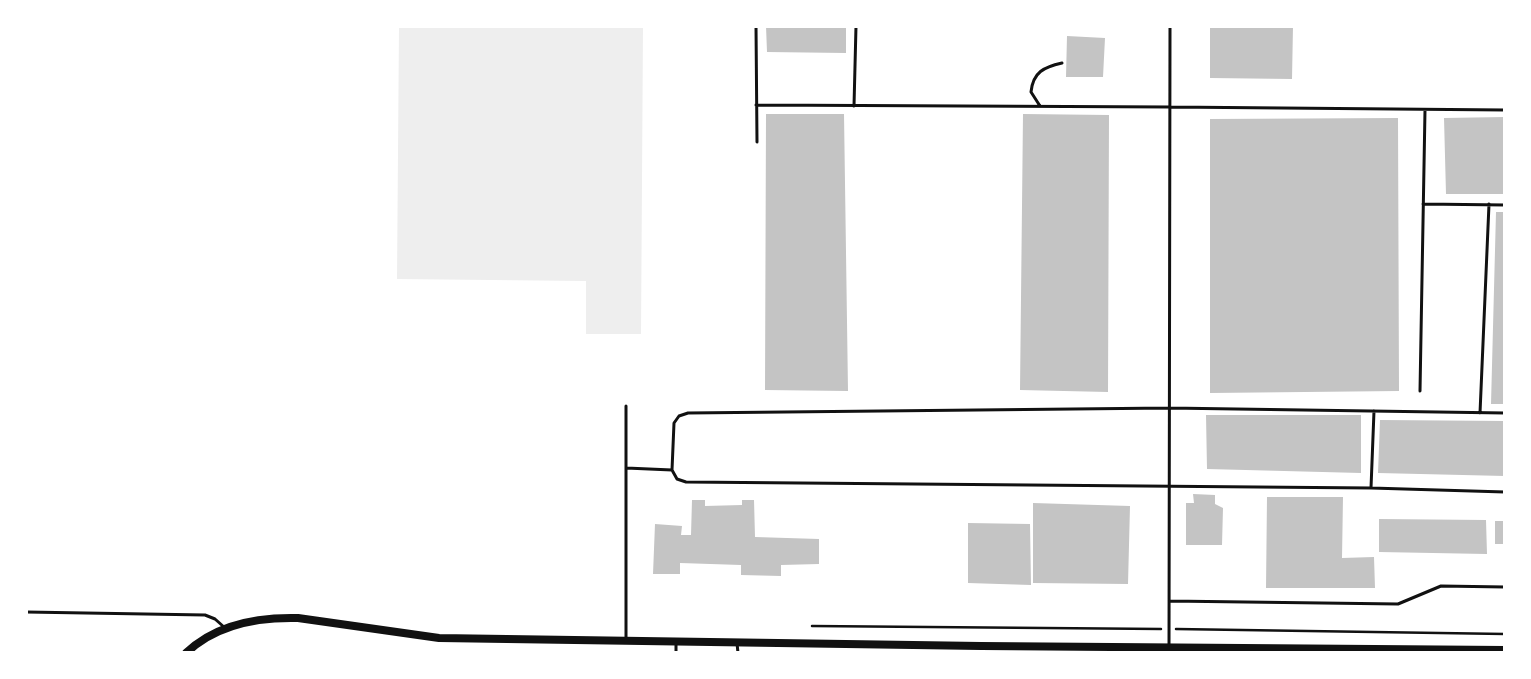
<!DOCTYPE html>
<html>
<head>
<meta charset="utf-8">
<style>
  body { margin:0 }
  #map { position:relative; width:1531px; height:679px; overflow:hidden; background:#fff; font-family:"PT Sans Narrow",sans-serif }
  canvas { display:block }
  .frame { position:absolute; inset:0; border:28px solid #fff; pointer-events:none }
</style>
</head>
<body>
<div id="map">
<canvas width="1531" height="679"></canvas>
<div class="frame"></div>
</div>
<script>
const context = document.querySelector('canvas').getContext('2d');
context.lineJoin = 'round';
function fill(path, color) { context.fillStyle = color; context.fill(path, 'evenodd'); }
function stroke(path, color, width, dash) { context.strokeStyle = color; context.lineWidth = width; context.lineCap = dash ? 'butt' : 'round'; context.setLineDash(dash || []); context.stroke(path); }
fill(new Path2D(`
  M 399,26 L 643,26 L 641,334 L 586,334 L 586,281 L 397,279 Z`), '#eee');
fill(new Path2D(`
  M 766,26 L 846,26 L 846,53 L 767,52 Z
  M 1210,26 L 1293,26 L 1292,79 L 1210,78 Z
  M 1067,36 L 1105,38 L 1103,77 L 1066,77 Z
  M 766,114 L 844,114 L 848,391 L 765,390 Z
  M 1023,114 L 1109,115 L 1108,392 L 1020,390 Z
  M 1505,117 L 1505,194 L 1446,194 L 1444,118 Z
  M 1398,118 L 1399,391 L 1210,393 L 1210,119 Z
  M 1496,212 L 1505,212 L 1505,404 L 1491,404 Z
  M 1206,415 L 1361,415 L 1361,473 L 1207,469 Z
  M 1380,420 L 1505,421 L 1505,476 L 1378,473 Z
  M 1193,494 L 1215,495 L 1215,504 L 1223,508 L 1222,545 L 1186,545 L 1186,503 L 1194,503 Z
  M 1267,497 L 1343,497 L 1342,558 L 1374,557 L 1375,588 L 1266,588 Z
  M 692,500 L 705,500 L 705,506 L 742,505 L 742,500 L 754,500 L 755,537 L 819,539 L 819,564 L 781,565 L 781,576 L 741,575 L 741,565 L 680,563 L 680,574 L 653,574 L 655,524 L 682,526 L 681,535 L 691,535 Z
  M 1033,503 L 1130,506 L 1128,584 L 1033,583 Z
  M 1379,519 L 1486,520 L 1487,554 L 1379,552 Z
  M 1495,521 L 1505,521 L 1505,544 L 1495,544 Z
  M 968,523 L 1030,524 L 1031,585 L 968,583 Z`), '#c4c4c4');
stroke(new Path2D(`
  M 812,626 L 1161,629
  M 1176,629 L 1505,634`), '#111', 2.5);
stroke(new Path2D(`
  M 756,26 L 757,142
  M 756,105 L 1170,107 L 1505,110
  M 854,106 L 856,26
  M 1040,106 L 1031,92 C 1033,72 1044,67 1062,63
  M 1423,204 L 1505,205
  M 1420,391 L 1425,110
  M 1480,413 L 1489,204
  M 1505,413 L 1169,408 L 688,413 L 679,416 L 674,423 L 672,470 L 677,479 L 686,482 L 1371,488 L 1505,492
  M 626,468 L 672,470
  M 1371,488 L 1374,411
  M 1169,601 L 1398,604 L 1441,586 L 1505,587
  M 26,612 L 205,615 L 215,619 L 224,627
  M 626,641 L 626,406
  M 676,641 L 676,653
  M 737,643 L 738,653
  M 1169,646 L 1170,26`), '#111', 3);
stroke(new Path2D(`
  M 186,653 C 216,624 259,617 298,618 L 439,638 L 981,646 L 1505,650`), '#111', 8);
</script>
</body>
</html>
